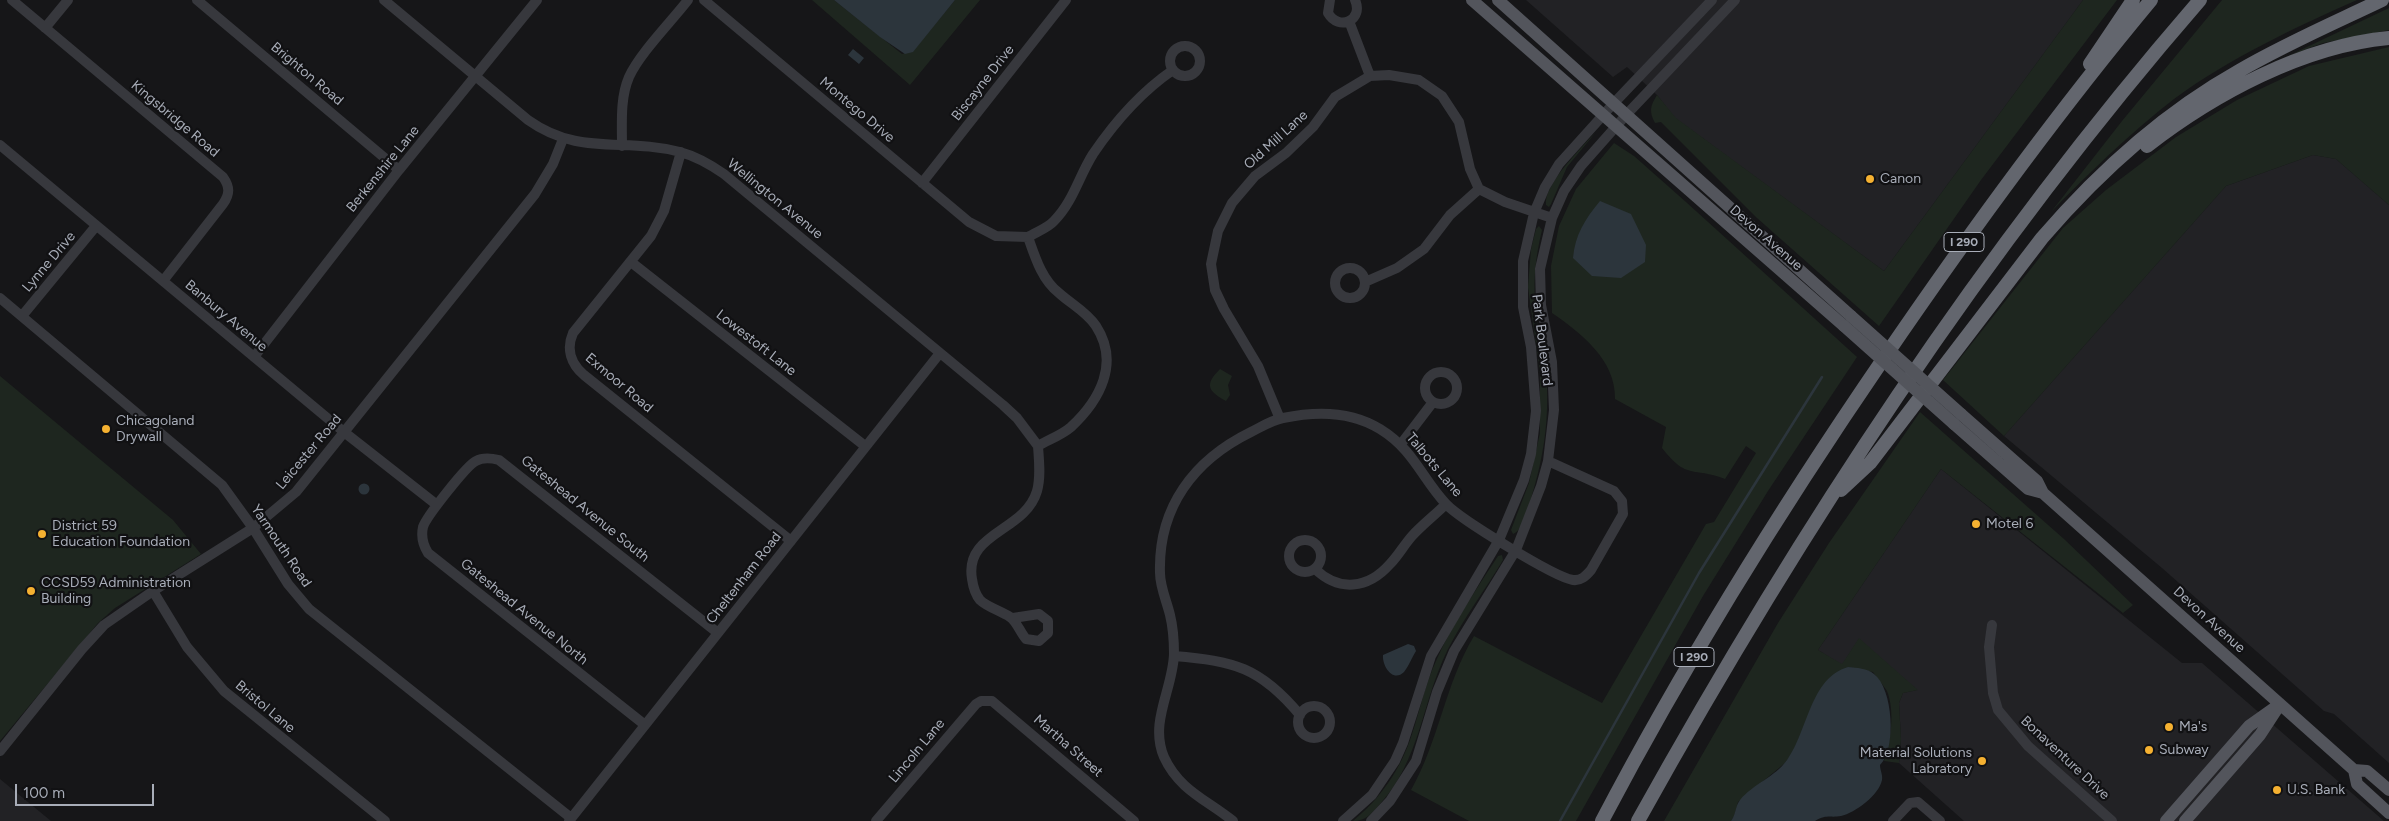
<!DOCTYPE html>
<html>
<head>
<meta charset="utf-8">
<style>
  body { margin:0 }
  #map { position:relative; width:2389px; height:821px; overflow:hidden; background:#161618; font-family:Figtree,sans-serif }
  canvas { display:block }
  .scale { position:absolute; left:15px; top:784px; width:139px; height:22px; box-sizing:border-box; border:2px solid #a8adb8; border-top:0; padding-left:6px; font-size:15px; line-height:18px; white-space:nowrap; color:#a8adb8; -webkit-text-stroke:4px #111113; paint-order:stroke }
</style>
</head>
<body>
<div id="map">
<canvas width="2389" height="821"></canvas>
<div class="scale">100 m</div>
</div>
<script>
const context = document.querySelector('canvas').getContext('2d');
context.lineJoin = 'round';
function fill(path, color) { context.fillStyle = color; context.fill(path, 'evenodd'); }
function stroke(path, color, width, dash) { context.strokeStyle = color; context.lineWidth = width; context.lineCap = dash ? 'butt' : 'round'; context.setLineDash(dash || []); context.stroke(path); }
function label(font, color, halo, rows, align = 'center') {
  context.font = font + ' Figtree,sans-serif'; context.lineWidth = 4.5; context.setLineDash([]); context.textBaseline = 'middle'; context.strokeStyle = halo; context.fillStyle = color; for (const [text, x, y, turn = 0] of rows) {
    context.save(); context.translate(x, y); context.rotate((+turn || 0) * Math.PI / 180); context.textAlign = isNaN(turn) ? turn : align; if (halo) context.strokeText(text, 0, 0); context.fillText(text, 0, 0); context.restore();
  }
}
fill(new Path2D(`
  M 1526,0 L 2083,0 L 1884,271 L 1675,118 L 1657,95 L 1627,67 L 1613,77 Z
  M 2313,155 L 2336,159 L 2389,205 L 2389,763 L 2334,714 L 2324,711 L 2162,568 L 2004,436 L 2226,186 Z
  M 1941,469 L 2182,663 L 2202,663 L 2384,821 L 1964,821 L 1899,763 L 1901,739 L 1899,703 L 1903,693 L 1917,690 L 1859,639 L 1842,665 L 1818,650 Z
  M 0,779 L 51,821 L 0,821 Z`), '#222225');
fill(new Path2D(`
  M 812,0 L 834,0 L 902,54 L 913,51 L 955,0 L 980,0 L 910,85 Z
  M 2083,0 L 2117,0 L 1981,180 L 1879,326 L 1757,218 L 1661,122 L 1655,123 C 1649,112 1650,106 1657,95 L 1676,118 L 1884,271 Z
  M 2222,0 L 2357,0 C 2294,28 2230,58 2174,99 C 2130,133 2090,172 2051,212 L 2122,121 Z
  M 2389,8 L 2389,30 L 2323,43 L 2288,56 Z
  M 2389,47 L 2389,205 L 2336,159 L 2313,155 L 2226,186 L 2004,436 L 1943,380 L 2063,228 L 2106,190 L 2176,137 L 2237,100 L 2309,66 Z
  M 1596,132 L 1567,167 L 1551,204 L 1549,207 L 1546,205 C 1543,185 1582,147 1596,132 Z
  M 1614,143 L 1634,156 L 1686,202 L 1857,357 L 1768,491 L 1703,596 L 1576,821 L 1469,821 L 1411,790 C 1439,741 1445,684 1474,636 L 1602,703 L 1706,524 L 1714,522 L 1756,453 L 1746,446 L 1725,479 C 1692,466 1688,481 1662,448 L 1666,427 L 1615,399 C 1616,360 1581,333 1552,313 L 1551,266 L 1559,226 L 1576,189 Z
  M 1539,226 L 1542,230 C 1535,259 1532,287 1537,317 C 1540,334 1545,352 1546,370 C 1550,419 1544,458 1529,505 C 1526,513 1522,531 1513,534 L 1511,530 L 1529,483 L 1540,433 L 1540,373 L 1528,287 L 1531,249 L 1536,229 Z
  M 1220,369 L 1232,376 L 1228,385 L 1230,395 L 1226,401 C 1208,391 1204,385 1220,369 Z
  M 0,376 L 173,520 L 201,554 L 115,608 L 98,623 L 0,741 Z
  M 1920,412 L 2064,539 L 2133,605 L 2123,613 L 1941,469 L 1818,650 L 1842,664 L 1859,638 L 1918,690 L 1903,693 L 1899,703 L 1901,739 L 1899,763 L 1884,761 C 1891,742 1895,711 1887,691 C 1883,685 1877,678 1873,672 L 1848,667 L 1806,723 L 1793,752 L 1785,763 L 1738,802 L 1734,817 L 1731,821 L 1664,821 L 1778,623 L 1829,543 Z
  M 1502,555 L 1503,560 C 1485,590 1463,619 1447,651 C 1422,702 1420,760 1380,804 C 1371,814 1366,821 1353,821 C 1381,798 1401,769 1412,734 C 1420,710 1425,685 1436,661 C 1452,624 1476,590 1498,556 Z`), '#1e261f');
fill(new Path2D(`
  M 834,0 L 955,0 L 913,52 L 905,54 L 880,37 Z
  M 853,49 L 864,58 L 859,64 L 848,55 Z
  M 1600,201 L 1631,214 L 1646,245 L 1645,262 L 1621,278 L 1592,276 L 1573,258 C 1575,235 1585,219 1600,201 Z
  M358.5 489a5.5 5.5 0 1 1 11 0a5.5 5.5 0 1 1-11 0Z
  M 1408,644 L 1414,646 L 1416,651 C 1412,657 1409,666 1404,672 C 1393,683 1382,666 1383,655 Z
  M 1848,667 C 1857,668 1867,668 1874,674 C 1893,688 1897,749 1880,765 C 1880,770 1883,775 1882,780 C 1879,795 1855,813 1841,816 C 1830,818 1827,814 1815,821 L 1731,821 C 1736,815 1735,806 1740,800 C 1753,784 1775,777 1787,760 C 1808,731 1810,678 1848,667 Z`), '#2c353c');
stroke(new Path2D(`
  M 1560,821 L 1699,573 L 1822,377`), '#2c353c', 2.5);
stroke(new Path2D(`
  M 12,0 L 223,177 C 230,187 230,194 223,204 L 163,281
  M 197,0 L 399,170
  M 384,0 L 528,120 C 580,157 624,137 680,152 C 695,156 711,165 724,174 L 1003,405 L 1017,418 L 1038,446
  M 704,0 L 969,222 L 996,236 L 1028,237 C 1035,257 1042,280 1059,293 C 1071,304 1087,312 1096,326 C 1120,363 1100,400 1071,427 C 1062,435 1048,440 1038,446
  M 1330,0 L 1328,13 C 1339,32 1364,20 1355,0
  M 1349,21 L 1370,76
  M 45,28 L 68,0
  M1170 61a15 15 0 1 1 30 0a15 15 0 1 1-30 0Z
  M 0,145 L 344,432 L 437,505
  M 622,146 C 622,123 620,98 629,77 C 640,53 671,22 688,0
  M 681,152 L 664,211 L 651,236 L 573,333 C 566,349 571,364 584,375 L 791,541
  M 922,183 L 1066,0
  M 1028,237 C 1036,232 1048,228 1054,221 C 1073,202 1079,176 1093,154 C 1114,123 1141,92 1173,70
  M 631,262 L 865,446
  M1335 283a15 15 0 1 1 30 0a15 15 0 1 1-30 0Z
  M 1365,282 L 1397,268 L 1424,249 L 1450,215 L 1479,189
  M 0,298 L 222,485 L 253,528 L 288,584 L 309,609 L 571,818
  M 22,316 L 96,226
  M 254,357 L 399,170 L 537,0
  M1425 388a16 16 0 1 1 32 0a16 16 0 1 1-32 0Z
  M 1280,419 L 1258,366 L 1224,309 L 1215,290 L 1211,264 L 1218,231 L 1232,203 L 1255,176 L 1286,153 L 1313,127 L 1335,97 L 1370,76 L 1389,75 L 1419,80 L 1442,96 L 1459,122 L 1470,169 L 1479,189 L 1505,202 L 1552,218
  M 1401,444 L 1433,402
  M1289 556a16 16 0 1 1 32 0a16 16 0 1 1-32 0Z
  M 1315,569 C 1339,592 1368,589 1390,564 C 1398,556 1404,545 1412,536 C 1422,525 1435,515 1446,504
  M 153,591 L 187,647 L 224,691 L 385,821
  M 1013,618 L 1039,614 L 1048,621 L 1048,633 L 1039,641 L 1026,639 C 1020,632 1017,622 1010,617 C 1001,611 987,607 980,600 C 975,594 973,586 972,579 C 964,532 1025,532 1037,491 C 1041,477 1039,461 1038,446
  M 1992,625 L 1989,647 L 1993,693 L 1998,710 L 2028,746 L 2112,821
  M 1174,656 C 1234,661 1260,667 1300,715
  M1298 722a16 16 0 1 1 32 0a16 16 0 1 1-32 0Z
  M 645,725 L 428,553 C 423,545 421,536 423,527 C 426,517 467,465 476,461 C 483,457 491,458 499,460 L 718,633
  M 0,751 L 82,649 L 104,625 L 153,591 L 253,528 L 296,492 L 535,194 L 553,164 L 563,139
  M 569,821 L 940,353
  M 876,821 L 976,704 L 981,701 L 992,701 L 1134,821
  M 1233,821 C 1207,800 1179,790 1164,757 C 1149,722 1173,689 1174,654 C 1174,642 1173,627 1170,615 C 1167,602 1160,587 1160,573 C 1158,507 1194,460 1251,432 C 1261,427 1272,420 1283,418 C 1316,411 1351,411 1380,429 C 1414,450 1421,477 1446,504 C 1460,519 1554,577 1573,580 C 1581,581 1586,576 1591,570 L 1623,514 L 1622,501 L 1614,491 L 1548,461
  M 1343,821 L 1372,795 L 1395,761 L 1403,743 L 1431,656 L 1499,540 L 1524,480 L 1531,454 L 1536,411 L 1531,347 L 1523,307 L 1523,261 L 1534,213 L 1545,187 L 1559,164 L 1614,103 L 1712,0
  M 1371,821 L 1390,801 L 1416,761 L 1437,692 L 1454,651 L 1516,550 L 1541,486 L 1548,461 L 1554,410 L 1552,362 L 1541,305 L 1540,269 L 1552,218 L 1564,191 L 1581,166 L 1627,114 L 1735,0
  M 1893,821 L 1910,803 L 1918,802 L 1940,821`), '#37383d', 10);
stroke(new Path2D(`
  M 1472,0 L 1844,326
  M 1498,0 L 1851,316
  M 1961,414 L 2037,481 L 2043,493 L 2354,770 L 2357,784 L 2389,813
  M 1954,424 L 2028,489 L 2043,493
  M 2354,770 L 2367,771 L 2389,790
  M 2166,821 L 2249,726 L 2280,704
  M 2185,821 L 2260,735 L 2277,709`), '#53555c', 12);
stroke(new Path2D(`
  M 2090,64 L 2133,0
  M 2147,146 C 2214,94 2303,46 2389,38
  M 1841,490 L 1870,463 L 2042,238 C 2098,173 2164,113 2239,71 C 2285,44 2334,23 2382,0
  M 1602,821 C 1686,661 1782,507 1884,358 C 1968,235 2056,114 2151,0
  M 1638,821 C 1799,531 1982,251 2200,0`), '#63666e', 14);
stroke(new Path2D(`
  M 1851,316 L 1961,414
  M 1844,326 L 1954,424`), '#53555c', 12);
for (const [x, y, r, color] of [
  [1870,179,5,"#f5b131"],
  [106,429,5,"#f5b131"],
  [1976,524,5,"#f5b131"],
  [42,534,5,"#f5b131"],
  [31,591,5,"#f5b131"],
  [2169,727,5,"#f5b131"],
  [2149,750,5,"#f5b131"],
  [1982,761,5,"#f5b131"],
  [2277,790,5,"#f5b131"]
]) { const dot = new Path2D(); dot.arc(x, y, r, 0, 2 * Math.PI); context.fillStyle = color; context.fill(dot); stroke(dot, '#111113', 2); }
for (const [x, y, w] of [
  [1964,242,40],
  [1694,657,40]
]) { const box = new Path2D(); box.roundRect(x - w / 2, y - 9.5, w, 19, 4); context.fillStyle = '#111113'; context.fill(box); stroke(box, '#a8adb8', 1); }
label('bold 12px', '#a8adb8', null, [
  ["I 290",1964,242],
  ["I 290",1694,657]
]);
label('14px', '#a8adb8', '#111113', [
  ["Brighton Road",307,74,40],
  ["Biscayne Drive",983,83,-52],
  ["Montego Drive",857,110,40],
  ["Kingsbridge Road",175,119,40],
  ["Old Mill Lane",1276,140,-42],
  ["Berkenshire Lane",383,169,-51],
  ["Wellington Avenue",775,199,39],
  ["Devon Avenue",1766,238,41],
  ["Lynne Drive",49,262,-50],
  ["Banbury Avenue",226,316,40],
  ["Park Boulevard",1542,340,83],
  ["Lowestoft Lane",756,343,38],
  ["Exmoor Road",619,383,40],
  ["Leicester Road",309,452,-50],
  ["Talbots Lane",1434,465,50],
  ["Gateshead Avenue South",585,509,39],
  ["Yarmouth Road",281,546,56],
  ["Cheltenham Road",744,578,-52],
  ["Gateshead Avenue North",524,612,39],
  ["Devon Avenue",2209,620,42],
  ["Bristol Lane",265,707,40],
  ["Martha Street",1068,746,41],
  ["Lincoln Lane",917,751,-50],
  ["Bonaventure Drive",2065,758,43]
]);
label('14px', '#a8adb8', '#111113', [
  ["Canon",1880,179],
  ["Chicagoland",116,421],
  ["Drywall",116,437],
  ["Motel 6",1986,524],
  ["District 59",52,526],
  ["Education Foundation",52,542],
  ["CCSD59 Administration",41,583],
  ["Building",41,599],
  ["Ma's",2179,727],
  ["Subway",2159,750],
  ["Material Solutions",1972,753,"right"],
  ["Labratory",1972,769,"right"],
  ["U.S. Bank",2287,790]
], 'left');
</script>
</body>
</html>
